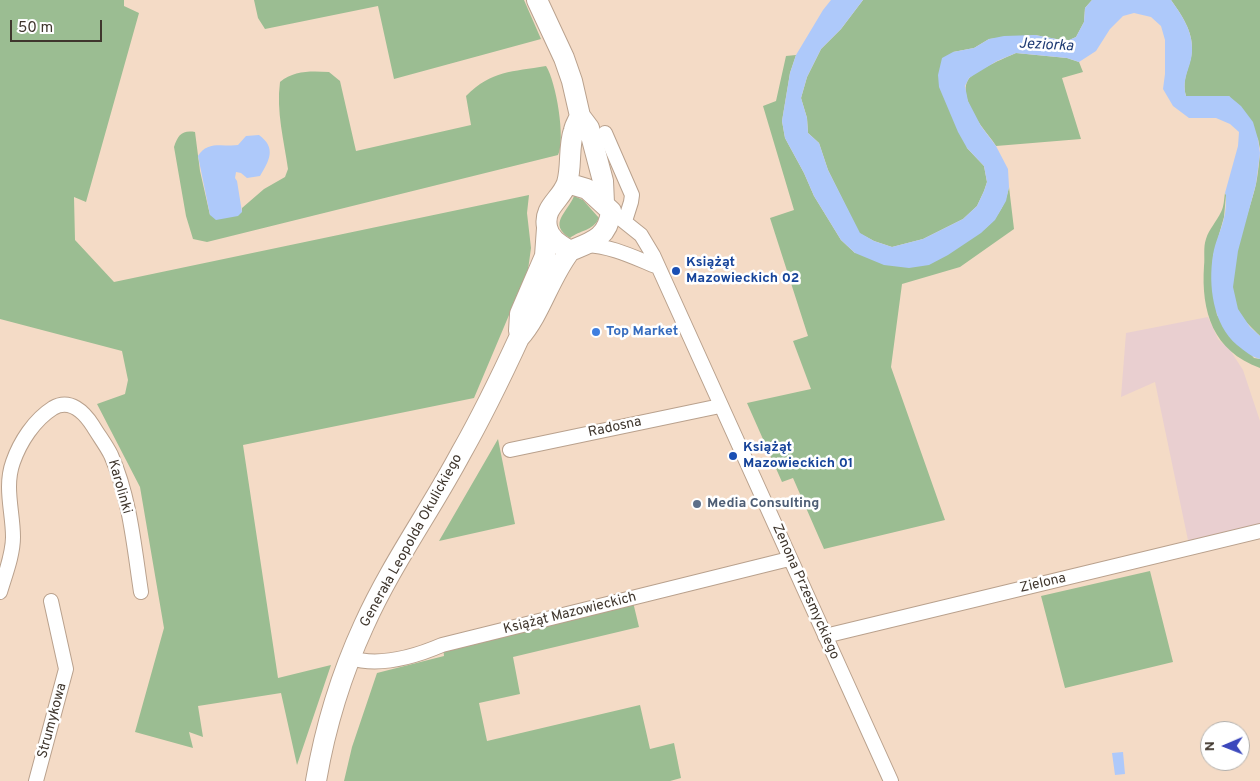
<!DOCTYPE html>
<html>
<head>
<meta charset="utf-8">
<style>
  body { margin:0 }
  #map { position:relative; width:1260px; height:781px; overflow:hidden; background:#f4dbc6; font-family:Overpass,sans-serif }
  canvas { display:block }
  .north { position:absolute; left:1200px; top:721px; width:50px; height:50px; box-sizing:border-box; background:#fff; border:1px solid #b2afab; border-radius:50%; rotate:269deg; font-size:14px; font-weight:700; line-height:20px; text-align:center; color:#3f362d }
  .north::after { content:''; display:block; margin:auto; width:18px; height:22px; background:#3c48bc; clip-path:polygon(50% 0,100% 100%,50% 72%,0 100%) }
  .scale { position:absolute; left:10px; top:20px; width:92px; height:22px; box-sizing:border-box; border:2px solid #3f362d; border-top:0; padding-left:6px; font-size:15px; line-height:18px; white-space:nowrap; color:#3f362d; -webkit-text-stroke:4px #fff; paint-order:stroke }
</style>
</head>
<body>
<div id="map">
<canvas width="1260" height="781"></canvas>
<div class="north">N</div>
<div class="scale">50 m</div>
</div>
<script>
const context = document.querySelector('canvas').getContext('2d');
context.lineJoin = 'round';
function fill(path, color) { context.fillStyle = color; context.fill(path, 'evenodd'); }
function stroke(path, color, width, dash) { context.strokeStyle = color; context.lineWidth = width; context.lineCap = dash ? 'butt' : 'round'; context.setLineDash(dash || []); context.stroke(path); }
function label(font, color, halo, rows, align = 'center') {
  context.font = font + ' Overpass,sans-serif'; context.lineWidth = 5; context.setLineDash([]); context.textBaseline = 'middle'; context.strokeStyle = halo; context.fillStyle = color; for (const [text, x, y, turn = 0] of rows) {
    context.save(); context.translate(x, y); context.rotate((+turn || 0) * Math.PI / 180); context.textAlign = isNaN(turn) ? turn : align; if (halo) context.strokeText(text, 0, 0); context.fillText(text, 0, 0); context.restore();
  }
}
fill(new Path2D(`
  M 1208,317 L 1218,339 L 1230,350 L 1243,370 L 1260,421 L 1260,528 L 1189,545 L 1155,382 L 1121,397 L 1126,333 Z`), '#e9cfd0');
fill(new Path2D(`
  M 0,0 L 124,0 L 124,6 L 139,13 L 86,202 L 74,197 L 75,240 L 114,282 L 529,195 L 527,213 L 531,248 L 528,270 L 474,398 L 243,445 L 278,678 L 331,665 L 297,765 L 281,693 L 198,706 L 203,737 L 189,732 L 193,748 L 135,732 L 164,628 L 140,487 L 97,404 L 125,394 L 128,380 L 122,351 L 0,319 Z
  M 254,0 L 524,0 L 541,39 L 394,79 L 378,6 L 265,29 L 258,18 Z
  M 863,0 L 1092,0 L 1085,8 L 1084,22 L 1076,37 L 1067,41 L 1035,35 L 989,39 L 974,48 L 953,52 L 967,148 L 984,166 L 987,182 L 984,191 L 977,206 L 963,219 L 923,239 L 892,247 L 874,241 L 859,233 L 828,170 L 819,143 L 808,133 L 807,118 L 801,98 L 807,77 L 821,49 L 841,29 Z
  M 1171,0 L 1260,0 L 1260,149 L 1258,139 L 1229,96 L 1186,96 C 1181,77 1191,67 1192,50 C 1193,31 1181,14 1171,0 Z
  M 1016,53 L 1067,58 L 1079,62 L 1083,72 L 1062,78 L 1081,139 L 996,146 C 992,139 986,133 982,127 C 974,116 960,93 968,80 C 973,71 1005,58 1016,53 Z
  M 796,55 L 790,73 L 782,121 L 785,138 L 804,173 L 814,196 L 841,240 L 855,253 L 968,240 C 990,228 1004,212 1009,187 L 1014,229 L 960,267 L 902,284 L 891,367 L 945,520 L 824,549 L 793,478 L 782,482 L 747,403 L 811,389 L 793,341 L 808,336 L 770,218 L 794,210 L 763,106 L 776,101 L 786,56 Z
  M 546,66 C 556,81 566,140 558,155 L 207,242 L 193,239 L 186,216 L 174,147 C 178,135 182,130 195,132 L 200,171 L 210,215 L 242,212 L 242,208 L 264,189 L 285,177 L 288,169 C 284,141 276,111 280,82 C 294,70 312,71 329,72 L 340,81 L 356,151 L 471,125 L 466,96 C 492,70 512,72 546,66 Z
  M 1260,153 L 1260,336 C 1252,328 1242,319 1237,309 C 1223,275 1248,218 1256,184 C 1258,174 1259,163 1260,153 Z
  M 1225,193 L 1226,195 L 1224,217 L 1213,256 L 1212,280 L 1217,315 L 1254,358 L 1260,359 L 1260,368 C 1213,351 1201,312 1204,266 C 1205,258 1203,247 1206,239 C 1209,229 1217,221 1221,212 C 1224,207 1224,199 1225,193 Z
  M 574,196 L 583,200 L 599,218 C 593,231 580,230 570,238 C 547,224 568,212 574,196 Z
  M 498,439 L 515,524 L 439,541 Z
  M 1150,571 L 1173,662 L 1065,688 L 1041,596 Z
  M 633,602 L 639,627 L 513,657 L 520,694 L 479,703 L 487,741 L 640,705 L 650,749 L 674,743 L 681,778 L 670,781 L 344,781 L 352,747 L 377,673 L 444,656 L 443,647 Z`), '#9bbd92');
fill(new Path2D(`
  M 831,0 L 863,0 L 841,29 L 821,49 L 807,77 L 801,98 L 807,118 L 808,133 L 819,143 L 828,170 L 860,233 L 874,241 L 892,247 L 923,239 L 963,219 L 977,206 L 984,191 L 987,182 L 984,166 L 967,148 L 958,132 L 939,87 L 938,75 L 942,58 L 953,52 L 974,48 L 989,39 L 1004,36 L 1035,35 L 1067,41 L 1076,37 L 1084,22 L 1085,8 L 1092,0 L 1171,0 C 1181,14 1193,31 1192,50 C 1192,67 1181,77 1186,96 L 1229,96 L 1241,106 L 1253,122 L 1258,139 L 1260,153 L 1256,184 L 1238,251 L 1233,287 L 1238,309 L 1250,327 L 1260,336 L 1260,359 C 1251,357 1245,351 1237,345 C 1213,325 1208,285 1213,255 C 1215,242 1221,231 1224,218 C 1226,211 1226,202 1226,195 L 1225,193 L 1238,146 L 1239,132 L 1230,124 L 1216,118 L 1189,118 L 1173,106 L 1163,89 L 1165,74 L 1165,40 L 1161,26 L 1151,17 L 1134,13 L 1123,16 L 1110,29 L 1096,51 L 1079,62 L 1067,58 L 1016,53 L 997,61 L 969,78 L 965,86 L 968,101 L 981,126 L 996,146 L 1008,169 L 1009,187 L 1006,201 L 995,220 L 981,233 L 948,255 L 929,265 L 909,268 L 884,265 L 855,253 L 841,240 L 814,196 L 804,173 L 785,138 L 782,121 L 790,73 L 796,55 L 823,10 Z
  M 259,135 C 277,148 269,161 260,176 L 247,178 L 241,173 L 236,172 L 235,178 L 237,181 L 242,212 L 238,216 L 216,220 L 210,215 L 198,156 C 207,140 224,147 238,145 L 246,136 Z
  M 1123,752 L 1125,774 L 1115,775 L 1112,753 Z`), '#aec9fa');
const street = new Path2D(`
  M 605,133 L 632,195 L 631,202 L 625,221
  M 611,211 L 641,235 L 653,255 L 891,781
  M 585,245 C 612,246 633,257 658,267
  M 510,450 L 720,406
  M 0,592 C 5,575 13,555 13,537 C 13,512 4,487 13,462 C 20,442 34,420 53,408 C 70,398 84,412 93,426 C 99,436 106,445 111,455 C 130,498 134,546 141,592
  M 825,636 L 1260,531
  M 350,658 C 380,667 414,657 442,645 L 789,559
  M 36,781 L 66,669 L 51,601`);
const secondary = new Path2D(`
  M 537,0 L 564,58 L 572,81 L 580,116 L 589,128 L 603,181 L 604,203
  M 567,183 L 587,189 L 611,211 C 608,238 592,242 570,251 C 560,245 549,239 547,227 C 543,207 561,200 567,183 C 572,166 568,147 574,130 C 575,125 578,121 580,116
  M 519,331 L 520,314 L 545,256 L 547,228
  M 316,781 C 325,728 341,675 364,625 C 391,565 430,511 461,453 C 482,416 501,377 519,338 C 541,313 549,278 570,251`);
stroke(street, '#b9a18d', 16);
stroke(secondary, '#b9a18d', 22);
stroke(street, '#fff', 14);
stroke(secondary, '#fff', 20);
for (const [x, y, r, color] of [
  [676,271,5,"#1a4fb4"],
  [596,332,5,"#3f7fe0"],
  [733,456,5,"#1a4fb4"],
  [697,504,5,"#5c6f8a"]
]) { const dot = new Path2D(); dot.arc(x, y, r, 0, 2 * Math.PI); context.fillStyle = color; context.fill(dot); stroke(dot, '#fff', 2); }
label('bold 14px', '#164399', '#fff', [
  ["Książąt",686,263],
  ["Mazowieckich 02",686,279],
  ["Książąt",743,448],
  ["Mazowieckich 01",743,464]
], 'left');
label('bold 14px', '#366cbe', '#fff', [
  ["Top Market",606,332]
], 'left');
label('14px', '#3f362d', '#fff', [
  ["Radosna",615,428,-12],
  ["Karolinki",119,487,74],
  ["Generała Leopolda Okulickiego",412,541,-61],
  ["Zielona",1043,584,-13],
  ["Zenona Przesmyckiego",805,592,66],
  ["Książąt Mazowieckich",570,614,-14],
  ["Strumykowa",53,721,-75]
]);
label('bold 14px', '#4e5e75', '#fff', [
  ["Media Consulting",707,504]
], 'left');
label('italic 15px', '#1e3a73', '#fff', [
  ["Jeziorka",1046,46,3]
]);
</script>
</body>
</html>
